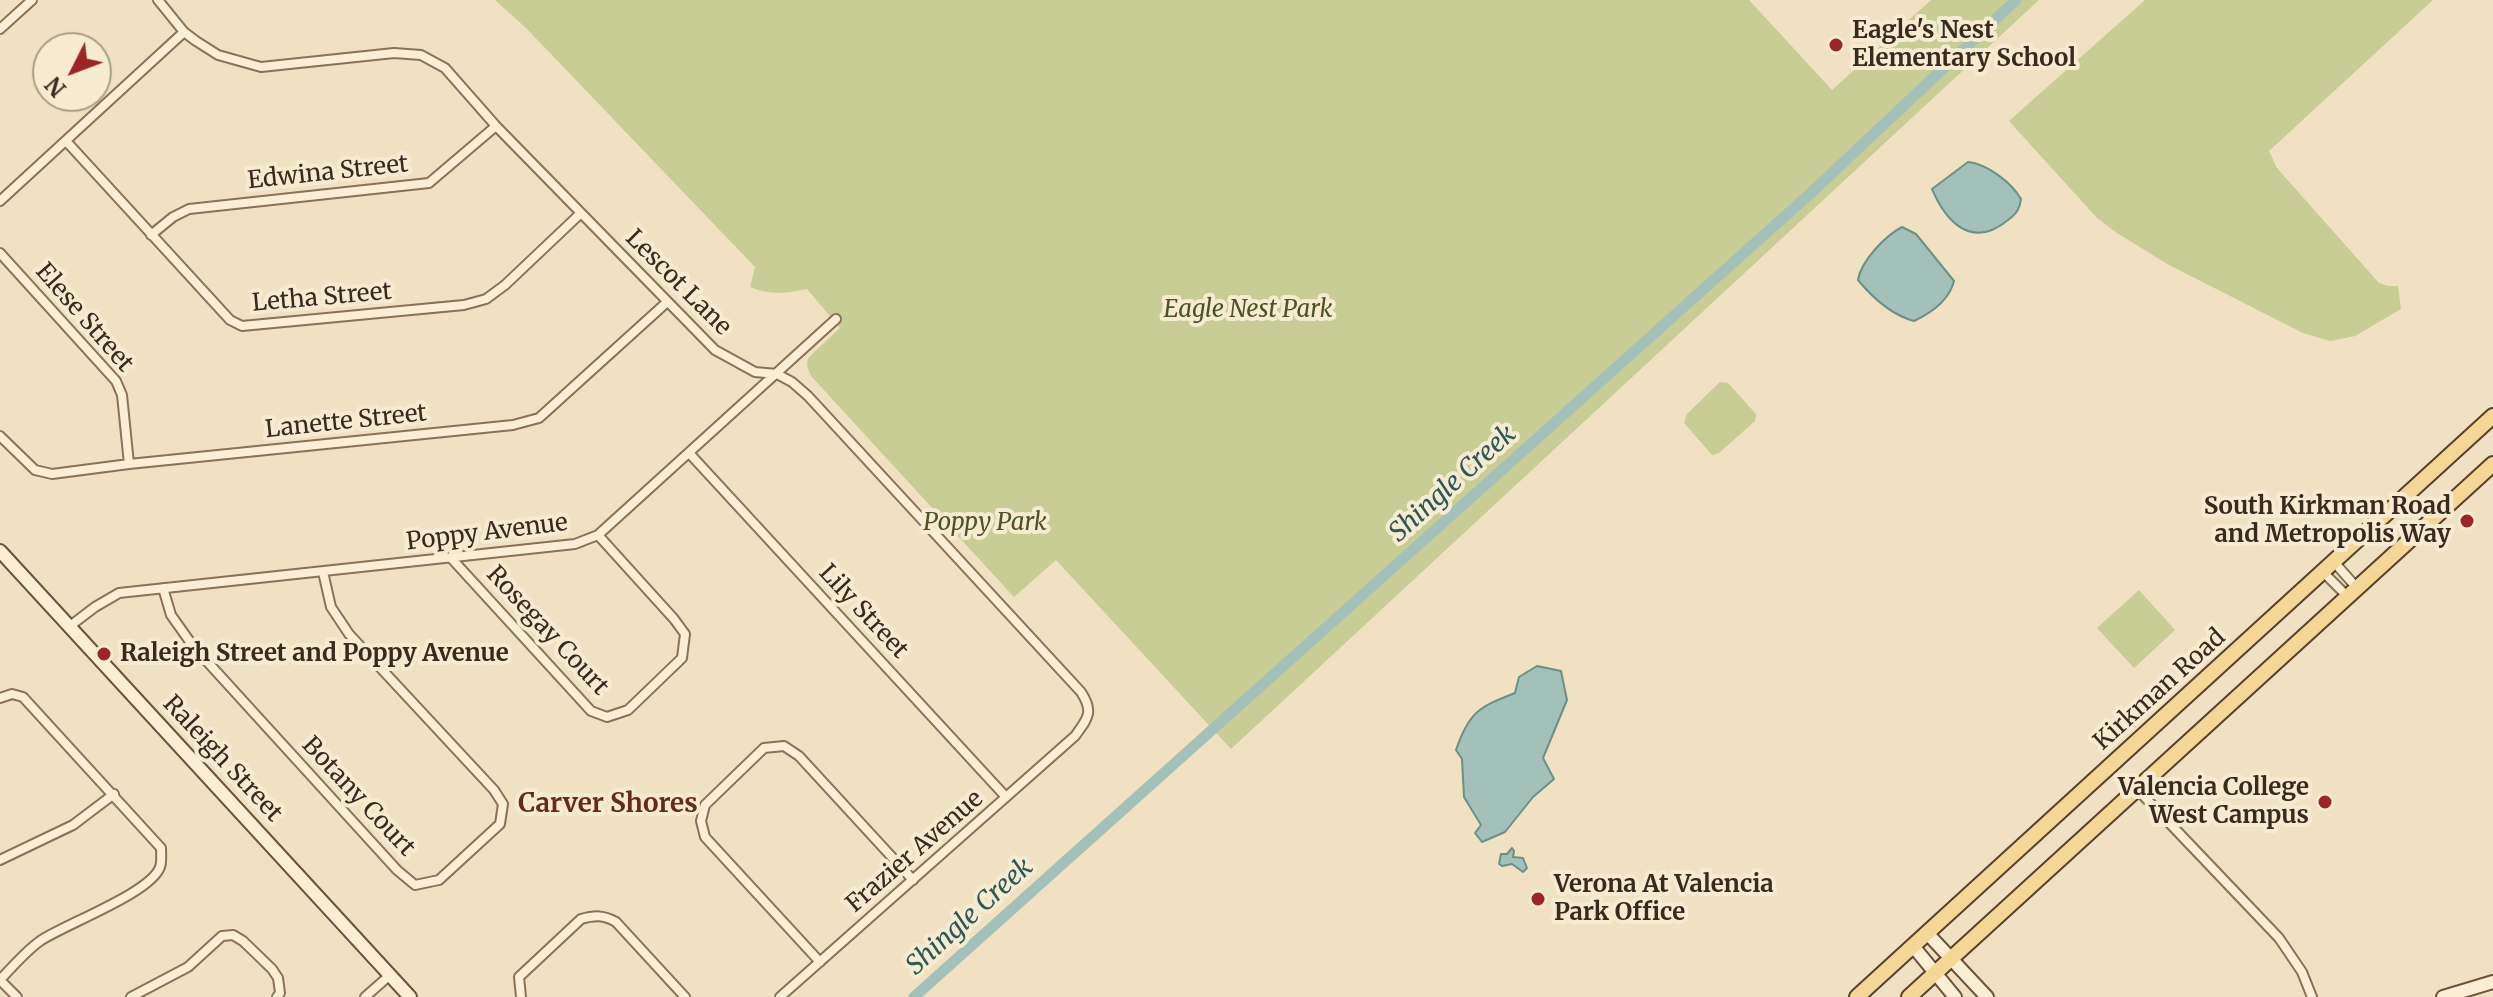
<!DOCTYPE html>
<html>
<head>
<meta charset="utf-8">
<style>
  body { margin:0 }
  #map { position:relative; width:2493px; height:997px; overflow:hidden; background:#efe1c1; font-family:Merriweather,serif }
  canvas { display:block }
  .north { position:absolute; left:32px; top:32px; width:80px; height:80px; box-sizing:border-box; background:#f6ebd1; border:2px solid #aa9e89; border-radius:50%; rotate:228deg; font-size:22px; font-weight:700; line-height:32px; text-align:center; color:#382a1d }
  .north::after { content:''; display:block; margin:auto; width:28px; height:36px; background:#9a2628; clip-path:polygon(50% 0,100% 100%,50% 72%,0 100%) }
</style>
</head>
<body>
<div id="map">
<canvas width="2493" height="997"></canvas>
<div class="north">N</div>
</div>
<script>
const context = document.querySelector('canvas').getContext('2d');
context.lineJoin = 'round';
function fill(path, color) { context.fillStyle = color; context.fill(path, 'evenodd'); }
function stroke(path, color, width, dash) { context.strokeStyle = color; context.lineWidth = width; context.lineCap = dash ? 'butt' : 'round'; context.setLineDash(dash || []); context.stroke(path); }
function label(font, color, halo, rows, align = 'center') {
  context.font = font + ' Merriweather,serif'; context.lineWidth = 8; context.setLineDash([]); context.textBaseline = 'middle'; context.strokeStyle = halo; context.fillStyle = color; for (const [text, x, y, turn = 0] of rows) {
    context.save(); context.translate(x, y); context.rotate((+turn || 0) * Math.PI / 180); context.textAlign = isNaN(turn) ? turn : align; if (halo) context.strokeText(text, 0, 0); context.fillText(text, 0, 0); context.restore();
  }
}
fill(new Path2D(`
  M 495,0 L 1749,0 L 1832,90 L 1931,0 L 2039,0 L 1231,749 L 1056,560 L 1014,597 L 811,376 L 807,366 L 808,358 L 840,328 L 807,289 C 786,294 770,295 750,287 L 755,267 L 527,29 Z
  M 2145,0 L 2433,0 L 2269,151 L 2277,168 L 2379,283 L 2388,286 L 2398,286 L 2401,309 L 2355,336 L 2330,341 L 2303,333 L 2169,265 L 2117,233 L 2097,218 L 2009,121 Z
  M 1720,382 L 1728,383 L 1756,414 L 1755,421 L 1719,453 L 1712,455 L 1684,423 L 1687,414 Z
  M 2139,590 L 2175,630 L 2134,668 L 2097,628 Z`), '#c7cd95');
const water = new Path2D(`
  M 1968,162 C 1987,164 2011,182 2021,199 C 2020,209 2016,214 2008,220 C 1973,249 1947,224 1932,189 Z
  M 1902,227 L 1916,234 L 1954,281 C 1949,301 1931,313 1914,321 C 1892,315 1872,297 1858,280 C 1861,261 1885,236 1902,227 Z
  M 1537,666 L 1561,671 L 1567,700 L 1543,758 L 1554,779 L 1533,797 L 1505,832 L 1482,842 L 1475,833 L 1481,825 L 1464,797 L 1462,759 L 1456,750 C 1469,712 1479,707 1515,693 L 1519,677 Z
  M 1512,848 L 1514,851 L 1513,857 L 1523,858 L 1527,868 L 1523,872 L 1512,864 L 1502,866 L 1499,864 L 1501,854 L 1507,854 Z`);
fill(water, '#a4c1b9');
stroke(water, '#6b9086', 2);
stroke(new Path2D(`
  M 914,997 L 1813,191 L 2016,0`), '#a4c1b9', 11);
const street = new Path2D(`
  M 158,0 L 184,32 L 196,41 L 218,55 L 261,67 L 394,53 L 421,55 L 445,68 L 496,126 L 715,350 L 755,372 L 777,374 L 792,382 L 808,396 L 1081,692 C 1094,712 1088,718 1075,736 L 780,997
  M 0,29 L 32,0
  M 66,141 L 230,320 L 242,326 L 464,305 L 486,299 L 505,285 L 581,213
  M 0,201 L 184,32
  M 151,235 L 173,217 L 189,209 L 429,183 L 496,126
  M 0,253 L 116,381 L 122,395 L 129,464
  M 0,436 L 35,470 L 52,474 L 129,464 L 513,425 L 539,418 L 666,303
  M 690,454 L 1006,797
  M 452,559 L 591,711 L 607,717 L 628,710 L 682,658 L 685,634 L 674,619 L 598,535
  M 2334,562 L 2357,588
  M 2323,572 L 2347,596
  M 163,588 L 171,615 L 193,646 L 397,870 L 415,885 L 439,880 L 500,824 L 503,804 L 494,790 L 349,634 L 331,607 L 323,572
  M 70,626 L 95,607 L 119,593 L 575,544 L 598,535 L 836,319
  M 0,698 L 12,694 L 23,697 L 161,848 C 161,853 162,862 160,867 C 151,893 65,924 40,941 C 25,952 13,966 0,980 L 17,997
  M 2137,789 L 2279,938 L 2302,972 L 2312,997
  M 0,860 L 73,825 L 114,794
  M 820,962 L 705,837 L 701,821 L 705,805 L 764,748 L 784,746 L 799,756 L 913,880
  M 131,997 L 188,967 L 222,936 L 233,935 L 243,941 L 272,969 L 278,978 L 280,993 L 277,997
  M 365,997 L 390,975
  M 521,997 L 519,977 L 581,919 C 595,915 604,915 616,922 L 685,997`);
const secondary = new Path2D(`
  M 0,551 L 410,997
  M 1927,933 L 1987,997
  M 1913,946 L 1955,997
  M 2443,997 L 2493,982`);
const primary = new Path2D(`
  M 1857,997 L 2493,416
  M 1909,997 L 2493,464`);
stroke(street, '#897258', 12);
stroke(secondary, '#6b533b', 16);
stroke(primary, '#57402d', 18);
stroke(street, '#faeed4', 8);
stroke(secondary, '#faeed4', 12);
stroke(primary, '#f4d797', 14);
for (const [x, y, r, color] of [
  [1836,45,8,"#9a2628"],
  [2467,521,8,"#9a2628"],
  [104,654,8,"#9a2628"],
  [2325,802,8,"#9a2628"],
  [1538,899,8,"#9a2628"]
]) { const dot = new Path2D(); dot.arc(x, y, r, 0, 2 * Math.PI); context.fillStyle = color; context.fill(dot); stroke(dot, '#f6ebd1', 3); }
label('bold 24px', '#382a1d', '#f6ebd1', [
  ["Eagle's Nest",1852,31],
  ["Elementary School",1852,59],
  ["South Kirkman Road",2451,507,"right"],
  ["and Metropolis Way",2451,535,"right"],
  ["Raleigh Street and Poppy Avenue",120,654],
  ["Valencia College",2309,788,"right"],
  ["West Campus",2309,816,"right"],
  ["Verona At Valencia",1554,885],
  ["Park Office",1554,913]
], 'left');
label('24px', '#382a1d', '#f6ebd1', [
  ["Edwina Street",328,173,-6],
  ["Lescot Lane",678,283,45],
  ["Letha Street",322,298,-5],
  ["Elese Street",84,318,49],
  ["Lanette Street",346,422,-6],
  ["Poppy Avenue",487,533,-7],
  ["Lily Street",863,612,47],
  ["Rosegay Court",547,631,47],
  ["Kirkman Road",2160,690,-42],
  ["Raleigh Street",222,759,47],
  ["Botany Court",358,797,47],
  ["Frazier Avenue",915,852,-41]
]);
label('italic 24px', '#495523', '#f6ebd1', [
  ["Eagle Nest Park",1248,310],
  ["Poppy Park",985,523]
]);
label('italic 26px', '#2c5956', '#f6ebd1', [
  ["Shingle Creek",1453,484,-42],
  ["Shingle Creek",970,917,-42]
]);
label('bold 26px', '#662a1b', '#f6ebd1', [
  ["Carver Shores",608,805]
]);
</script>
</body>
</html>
